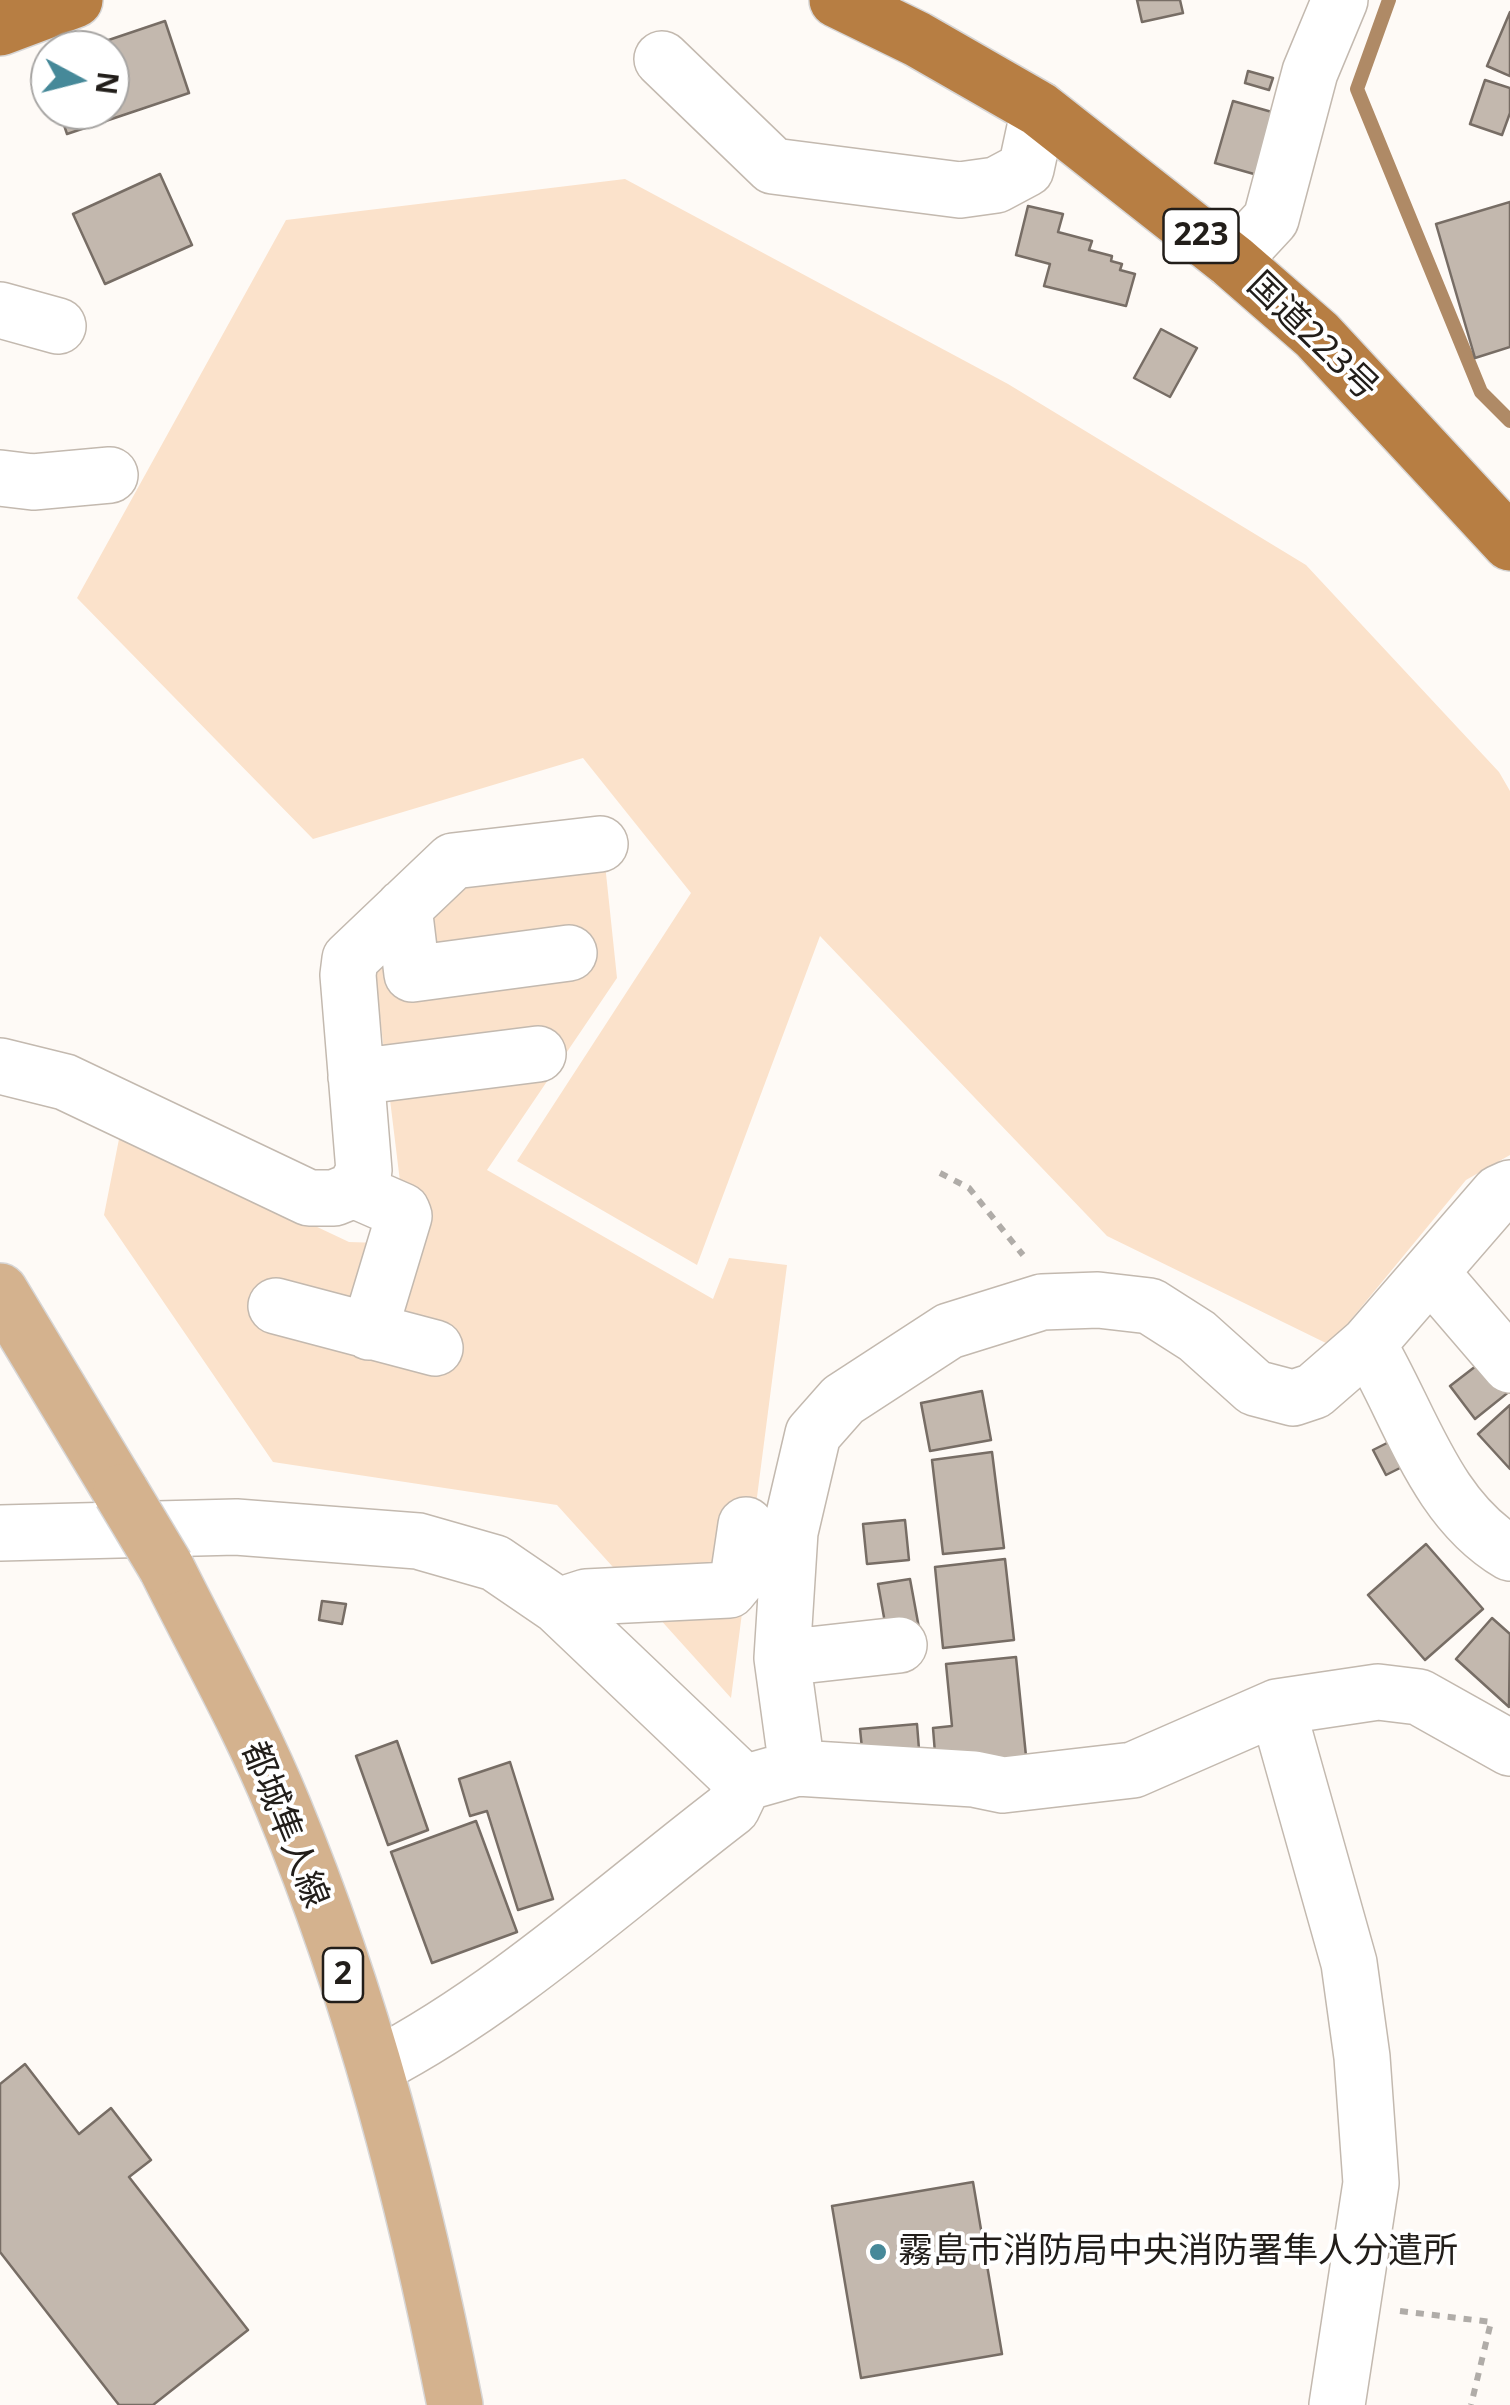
<!DOCTYPE html>
<html>
<head>
<meta charset="utf-8">
<style>
  body { margin:0 }
  #map { position:relative; width:1510px; height:2405px; overflow:hidden; background:#fefaf6; font-family:"Noto Sans",sans-serif }
  canvas { display:block }
  .north { position:absolute; left:30px; top:30px; width:100px; height:100px; box-sizing:border-box; background:#fff; border:2px solid #a7a5a3; border-radius:50%; rotate:97deg; font-size:28px; font-weight:700; line-height:40px; text-align:center; color:#221e1a }
  .north::after { content:''; display:block; margin:auto; width:35px; height:45px; background:#468999; clip-path:polygon(50% 0,100% 100%,50% 72%,0 100%) }
</style>
</head>
<body>
<div id="map">
<canvas width="1510" height="2405"></canvas>
<div class="north">N</div>
</div>
<script>
const context = document.querySelector('canvas').getContext('2d');
context.lineJoin = 'round';
function fill(path, color) { context.fillStyle = color; context.fill(path, 'evenodd'); }
function stroke(path, color, width, dash) { context.strokeStyle = color; context.lineWidth = width; context.lineCap = dash ? 'butt' : 'round'; context.setLineDash(dash || []); context.stroke(path); }
function label(font, color, halo, rows, align = 'center') {
  context.font = font + ' "Noto Sans","Noto Sans JP",sans-serif'; context.lineWidth = 8; context.setLineDash([]); context.textBaseline = 'middle'; context.strokeStyle = halo; context.fillStyle = color; for (const [text, x, y, turn = 0] of rows) {
    context.save(); context.translate(x, y); context.rotate((+turn || 0) * Math.PI / 180); context.textAlign = isNaN(turn) ? turn : align; if (halo) context.strokeText(text, 0, 0); context.fillText(text, 0, 0); context.restore();
  }
}
fill(new Path2D(`
  M 625,179 L 1008,384 L 1306,565 L 1499,772 L 1510,791 L 1510,1155 L 1466,1180 L 1330,1345 L 1107,1236 L 820,936 L 697,1265 L 517,1161 L 691,893 L 583,758 L 313,839 L 77,598 L 286,220 Z
  M 605,864 L 617,978 L 487,1170 L 713,1299 L 729,1258 L 787,1265 L 731,1698 L 557,1505 L 273,1462 L 104,1215 L 120,1134 L 349,1242 L 381,1243 L 403,1206 L 374,969 L 445,892 L 504,871 Z`), '#fbe2cb');
stroke(new Path2D(`
  M 1389,0 L 1357,89 L 1481,392 L 1510,421`), '#af8a66', 14);
const building = new Path2D(`
  M 1137,0 L 1180,0 L 1183,13 L 1142,22 Z
  M 1510,12 L 1510,76 L 1487,66 Z
  M 165,21 L 189,93 L 67,134 L 59,110 L 110,110 L 110,50 L 79,50 Z
  M 1248,71 L 1273,78 L 1269,90 L 1245,83 Z
  M 1485,80 L 1510,88 L 1510,113 L 1502,135 L 1470,124 Z
  M 1233,101 L 1279,114 L 1261,176 L 1215,163 Z
  M 160,174 L 192,245 L 105,284 L 73,214 Z
  M 1510,202 L 1510,347 L 1475,358 L 1436,224 Z
  M 1028,206 L 1063,214 L 1058,232 L 1092,241 L 1089,250 L 1112,256 L 1111,261 L 1122,264 L 1120,270 L 1135,274 L 1126,306 L 1044,286 L 1050,264 L 1016,255 Z
  M 1161,329 L 1197,348 L 1170,397 L 1134,378 Z
  M 1485,1359 L 1510,1391 L 1475,1419 L 1450,1386 Z
  M 982,1391 L 991,1440 L 930,1451 L 921,1403 Z
  M 1510,1405 L 1510,1469 L 1478,1434 Z
  M 1407,1433 L 1420,1458 L 1386,1475 L 1373,1450 Z
  M 992,1452 L 1004,1548 L 943,1554 L 932,1460 Z
  M 905,1520 L 909,1560 L 867,1564 L 863,1524 Z
  M 1426,1544 L 1483,1609 L 1425,1660 L 1368,1595 Z
  M 1005,1559 L 1014,1640 L 943,1648 L 935,1567 Z
  M 910,1579 L 919,1628 L 887,1634 L 878,1584 Z
  M 322,1601 L 346,1604 L 342,1624 L 319,1620 Z
  M 1492,1618 L 1510,1634 L 1509,1707 L 1456,1659 Z
  M 1016,1657 L 1026,1756 L 936,1766 L 933,1728 L 952,1726 L 946,1664 Z
  M 917,1724 L 920,1762 L 864,1768 L 860,1729 Z
  M 397,1741 L 428,1830 L 388,1845 L 356,1756 Z
  M 510,1762 L 553,1899 L 518,1910 L 487,1811 L 470,1816 L 459,1779 Z
  M 476,1821 L 517,1932 L 432,1963 L 391,1852 Z
  M 25,2064 L 79,2134 L 111,2108 L 151,2160 L 129,2177 L 248,2330 L 153,2405 L 119,2405 L 0,2252 L 0,2084 Z
  M 973,2182 L 1002,2354 L 861,2378 L 832,2206 Z`);
fill(building, '#c3b8ae');
stroke(building, '#776d65', 2.5);
const minor = new Path2D(`
  M 662,59 L 773,166 L 960,190 L 996,185 L 1026,169 L 1039,109
  M 1232,261 L 1271,219 L 1310,72 L 1340,0
  M 0,310 L 58,326
  M 0,478 L 33,482 L 110,475
  M 404,907 L 412,974 L 569,953
  M 0,1066 L 65,1082 L 309,1198 L 334,1198 L 354,1190 L 364,1171 L 348,975 L 350,959 L 453,861 L 600,844
  M 356,1077 L 538,1054
  M 354,1190 L 402,1211 L 404,1216 L 369,1332
  M 1431,1273 L 1510,1365
  M 276,1306 L 435,1348
  M 1368,1344 C 1411,1416 1435,1509 1510,1553
  M 0,1533 L 236,1527 L 418,1541 L 495,1563 L 558,1606 L 744,1783 L 797,1768 L 974,1779 L 1003,1785 L 1133,1770 L 1277,1707 L 1378,1692 L 1419,1697 L 1510,1748
  M 558,1606 L 586,1597 L 729,1590 L 738,1579 L 746,1525
  M 782,1658 L 899,1645
  M 1277,1707 L 1349,1963 L 1362,2057 L 1371,2183 L 1337,2405
  M 797,1768 L 782,1658 L 790,1532 L 813,1434 L 843,1400 L 949,1331 L 1042,1302 L 1098,1300 L 1150,1306 L 1197,1336 L 1255,1388 L 1293,1398 L 1314,1391 L 1368,1344 L 1499,1193 L 1510,1188
  M 375,2067 C 504,2000 617,1896 732,1808 L 744,1783`);
const major = new Path2D(`
  M 0,1291 L 121,1492
  M 166,1567 C 205,1646 250,1725 283,1806 C 363,1999 415,2201 455,2405`);
const highway = new Path2D(`
  M 837,0 L 917,39 L 1039,109 L 1232,261 L 1317,335 L 1510,543
  M 0,28 L 75,0`);
stroke(minor, '#c3b9af', 58);
stroke(major, '#d7d6d6', 58);
stroke(highway, '#d7d6d6', 58);
stroke(new Path2D(`
  M 940,1173 L 969,1188 L 1023,1255
  M 1400,2311 L 1491,2322 L 1471,2405`), '#b0aca8', 6, [8, 8]);
stroke(minor, '#fff', 55);
stroke(major, '#d4b28e', 55);
stroke(highway, '#b77e43', 55);
const majorBridge = new Path2D(`
  M 121,1492 L 166,1567`);
stroke(majorBridge, '#d7d6d6', 58, []);
stroke(majorBridge, '#d4b28e', 55);
for (const [x, y, r, color] of [
  [878,2252,10,"#468999"]
]) { const dot = new Path2D(); dot.arc(x, y, r, 0, 2 * Math.PI); context.fillStyle = color; context.fill(dot); stroke(dot, '#fff', 4); }
for (const [x, y, w] of [
  [1201,236,75],
  [343,1975,40]
]) { const box = new Path2D(); box.roundRect(x - w / 2, y - 27, w, 54, 8); context.fillStyle = '#fff'; context.fill(box); stroke(box, '#221e1a', 2.5); }
label('bold 32px', '#221e1a', null, [
  ["223",1201,236],
  ["2",343,1975]
]);
label('35px', '#221e1a', '#fff', [
  ["国道223号",1312,337,44],
  ["都城隼人線",284,1825,68]
]);
label('35px', '#221e1a', '#fff', [
  ["霧島市消防局中央消防署隼人分遣所",898,2252]
], 'left');
</script>
</body>
</html>
